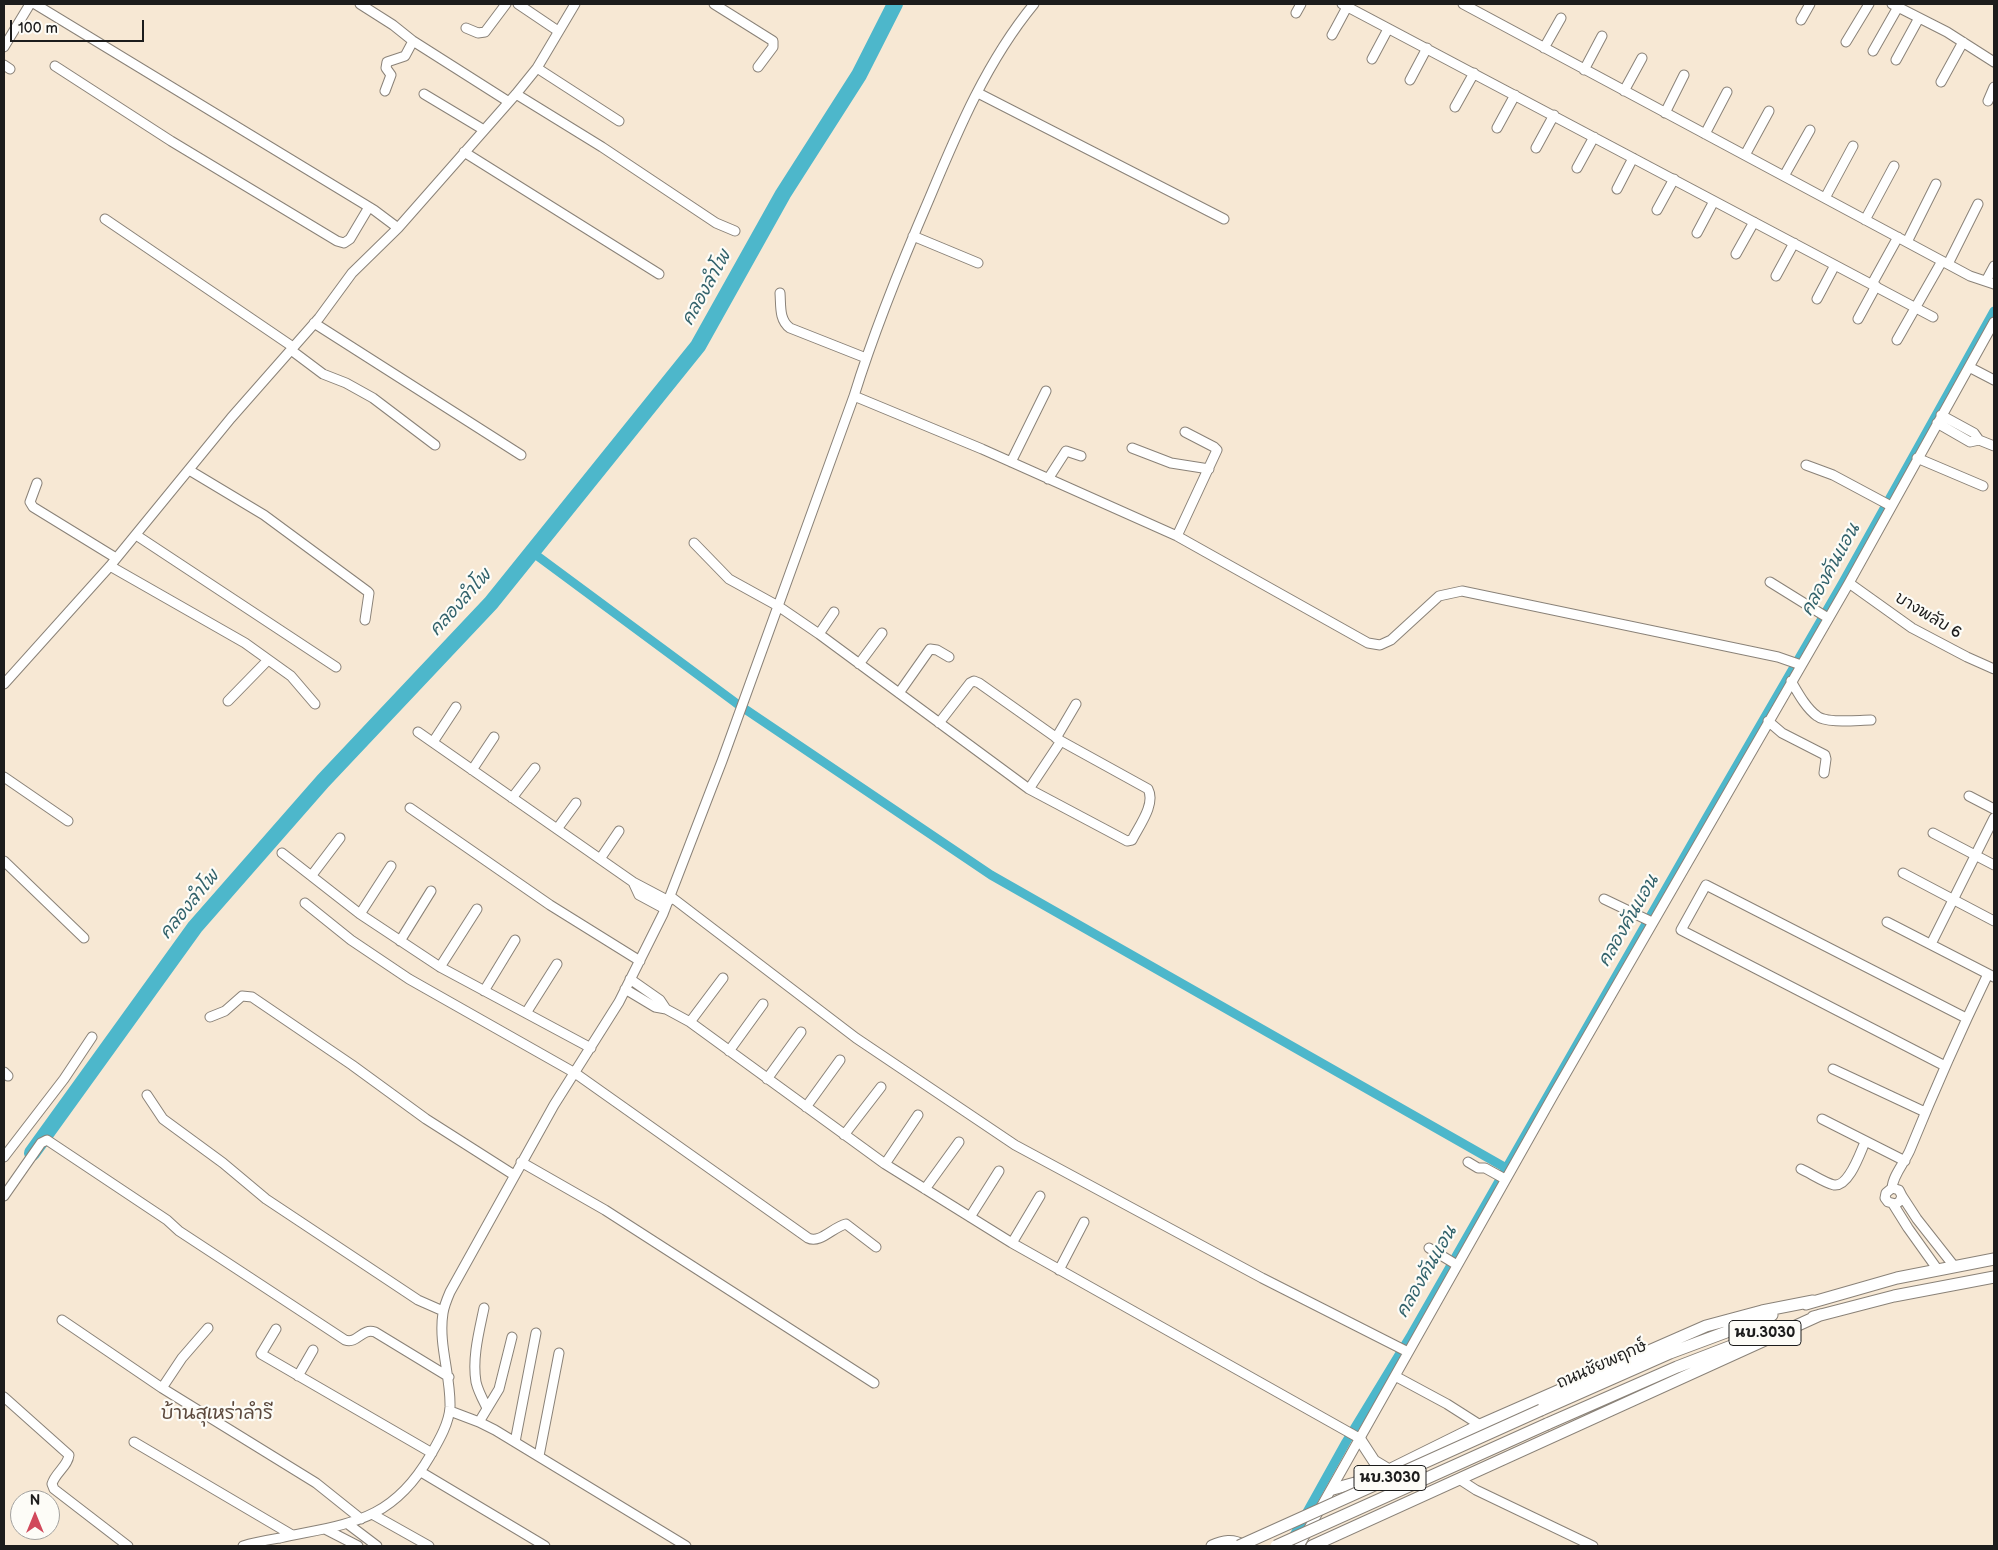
<!DOCTYPE html>
<html>
<head>
<meta charset="utf-8">
<style>
  body { margin:0 }
  #map { position:relative; width:1998px; height:1550px; overflow:hidden; background:#f7e8d4; font-family:"Balsamiq Sans",sans-serif }
  canvas { display:block }
  .frame { position:absolute; inset:0; border:5px solid #1c1c1c; pointer-events:none }
  .north { position:absolute; left:10px; top:1490px; width:50px; height:50px; box-sizing:border-box; background:#fdfcf7; border:1px solid #a3a29f; border-radius:50%; rotate:0deg; font-size:14px; font-weight:700; line-height:20px; text-align:center; color:#1c1c1c }
  .north::after { content:''; display:block; margin:auto; width:18px; height:22px; background:#d1495b; clip-path:polygon(50% 0,100% 100%,50% 72%,0 100%) }
  .scale { position:absolute; left:10px; top:20px; width:134px; height:22px; box-sizing:border-box; border:2px solid #1c1c1c; border-top:0; padding-left:6px; font-size:15px; line-height:18px; white-space:nowrap; color:#1c1c1c; -webkit-text-stroke:4px #fdfcf7; paint-order:stroke }
</style>
</head>
<body>
<div id="map">
<canvas width="1998" height="1550"></canvas>
<div class="frame"></div>
<div class="north">N</div>
<div class="scale">100 m</div>
</div>
<script>
const context = document.querySelector('canvas').getContext('2d');
context.lineJoin = 'round';
function stroke(path, color, width, dash) { context.strokeStyle = color; context.lineWidth = width; context.lineCap = dash ? 'butt' : 'round'; context.setLineDash(dash || []); context.stroke(path); }
function label(font, color, halo, rows, align = 'center') {
  context.font = font + ' "Balsamiq Sans","Playpen Sans Thai",sans-serif'; context.lineWidth = 4.5; context.setLineDash([]); context.textBaseline = 'middle'; context.strokeStyle = halo; context.fillStyle = color; for (const [text, x, y, turn = 0] of rows) {
    context.save(); context.translate(x, y); context.rotate((+turn || 0) * Math.PI / 180); context.textAlign = isNaN(turn) ? turn : align; if (halo) context.strokeText(text, 0, 0); context.fillText(text, 0, 0); context.restore();
  }
}
stroke(new Path2D(`
  M 532,552 L 736,703 L 991,875 L 1506,1168
  M 1292,1539 L 1346,1442 L 1411,1335 L 1707,817 L 1842,584 L 1994,311`), '#4db7cb', 9);
stroke(new Path2D(`
  M 32,1153 L 195,927 L 323,781 L 491,603 L 698,346 L 783,194 L 859,75 L 895,4`), '#4db7cb', 16);
const minor = new Path2D(`
  M 35,4 L 374,210 L 398,228
  M 360,4 L 393,25 L 413,41 L 509,102
  M 518,4 L 558,31
  M 714,4 L 773,41 L 773,47 L 758,67
  M 1342,4 L 1933,317
  M 1463,4 L 1970,276 L 1994,284
  M 1892,4 L 1947,32 L 1994,62
  M 1296,13 L 1301,4
  M 1801,20 L 1810,4
  M 466,28 L 478,33 L 485,32 L 506,4
  M 1332,35 L 1347,7
  M 1846,42 L 1869,4
  M 4,47 L 30,4
  M 1544,48 L 1561,18
  M 1873,51 L 1898,7
  M 1372,59 L 1388,29
  M 1896,60 L 1919,18
  M 4,65 L 10,69
  M 55,66 L 171,141 L 337,241 L 344,243 L 350,239 L 369,207
  M 537,68 L 619,121
  M 1584,70 L 1602,36
  M 1410,80 L 1427,48
  M 1941,82 L 1963,42
  M 385,91 L 391,75 L 386,68 L 387,62 L 405,56 L 413,41
  M 1624,91 L 1642,58
  M 978,93 L 1224,219
  M 424,94 L 484,130
  M 516,94 L 602,147 L 716,223 L 735,231
  M 1988,101 L 1994,87
  M 1455,107 L 1474,73
  M 1665,113 L 1684,75
  M 1497,128 L 1515,95
  M 1705,134 L 1727,92
  M 1536,148 L 1554,115
  M 464,152 L 659,274
  M 1745,155 L 1769,111
  M 1577,168 L 1594,137
  M 1784,176 L 1810,130
  M 1617,189 L 1633,158
  M 1825,198 L 1853,146
  M 1657,210 L 1674,179
  M 105,219 L 293,347
  M 1865,220 L 1894,166
  M 1697,233 L 1714,201
  M 913,236 L 978,263
  M 1907,242 L 1936,184
  M 1736,254 L 1754,222
  M 1948,264 L 1978,204
  M 1776,276 L 1794,243
  M 1986,281 L 1994,266
  M 1872,284 L 1898,237
  M 780,293 C 781,306 779,320 790,328 L 866,358
  M 1817,299 L 1835,265
  M 1858,319 L 1876,286
  M 314,323 L 521,455
  M 1897,340 L 1942,261
  M 291,350 L 323,374 L 346,383 L 373,398 L 435,445
  M 1969,367 L 1994,380
  M 854,396 L 982,449 L 1177,536 L 1368,643 L 1380,645 L 1391,640 L 1439,596 L 1462,591 L 1778,657 L 1801,665
  M 1941,415 L 1974,433 L 1979,440
  M 1937,423 L 1970,442 L 1979,440 L 1994,446
  M 1132,448 L 1171,463 L 1209,469
  M 1917,458 L 1983,486
  M 1011,462 L 1046,391
  M 1806,465 L 1833,475 L 1891,506
  M 189,470 L 264,515 L 367,591 L 369,593 L 365,620
  M 1048,479 L 1066,451 L 1081,456
  M 37,483 L 30,502 L 33,507 L 116,558
  M 136,535 L 336,667
  M 1177,536 L 1217,450 L 1214,447 L 1185,432
  M 694,543 L 729,579 L 778,606 L 819,634 L 1029,789 L 1127,841 L 1132,840 C 1139,826 1156,804 1148,789 L 1061,741 L 979,683 L 974,681 L 970,683 L 939,723
  M 110,566 L 245,643 L 291,676 L 315,704
  M 1770,582 L 1828,618
  M 1849,583 L 1912,628 L 1967,657 L 1994,669
  M 819,634 L 834,612
  M 859,664 L 882,633
  M 1791,681 C 1798,693 1806,708 1817,716 C 1827,724 1858,720 1871,720
  M 4,684 L 110,566 L 231,418 L 319,318 L 352,273 L 398,228 L 516,94 L 537,68 L 575,4
  M 899,693 L 930,649 L 937,650 L 949,657
  M 228,701 L 268,660
  M 1768,721 L 1782,733 L 1825,755 L 1826,759 L 1824,773
  M 418,732 L 633,882
  M 1056,738 L 1076,704
  M 433,742 L 456,707
  M 472,770 L 494,737
  M 4,777 L 68,821
  M 1029,789 L 1061,741
  M 1969,796 L 1994,809
  M 512,798 L 535,768
  M 410,808 L 550,905 L 640,961
  M 557,829 L 576,803
  M 1933,833 L 1994,865
  M 282,853 L 360,914 L 440,967 L 591,1048
  M 600,859 L 619,831
  M 4,861 L 84,938
  M 1903,873 L 1994,921
  M 312,875 L 340,838
  M 670,896 L 856,1038 L 1015,1145 L 1262,1278 L 1408,1352
  M 1604,899 L 1652,922
  M 305,903 L 351,940 L 409,979 L 575,1073 L 808,1238 C 820,1244 833,1227 846,1224 L 876,1247
  M 665,909 L 639,895 L 633,882 L 669,901
  M 360,914 L 391,866
  M 1887,922 L 1994,977
  M 400,941 L 431,891
  M 1931,944 L 1994,818
  M 440,967 L 477,909
  M 625,989 L 655,1007 L 666,1009 L 660,1000 L 630,979
  M 484,991 L 515,940
  M 666,1009 L 690,1022 L 885,1164 L 1012,1243 L 1359,1438
  M 526,1013 L 557,964
  M 210,1017 L 225,1011 L 242,996 L 252,997 L 352,1065 L 426,1119 L 514,1175
  M 690,1022 L 723,978
  M 729,1051 L 763,1004
  M 1945,1066 L 1681,930 L 1706,885 L 1966,1018
  M 1833,1069 L 1925,1112
  M 4,1072 L 8,1076
  M 767,1079 L 801,1032
  M 147,1095 L 163,1119 L 223,1163 L 266,1199 L 418,1300 L 443,1311
  M 806,1107 L 840,1060
  M 1822,1119 L 1905,1161
  M 844,1135 L 881,1087
  M 4,1157 L 64,1079 L 92,1037
  M 521,1162 L 605,1210 L 874,1383
  M 1468,1162 L 1478,1168 L 1485,1168 L 1505,1179
  M 885,1164 L 918,1115
  M 1801,1169 C 1810,1173 1825,1183 1834,1185 C 1849,1187 1860,1153 1865,1142
  M 1892,1188 L 1899,1190 L 1902,1196 L 1900,1201 L 1896,1204 L 1888,1202 L 1885,1198 L 1886,1193 L 1892,1188 C 1893,1175 1905,1162 1910,1150 C 1934,1091 1960,1032 1988,974
  M 925,1189 L 959,1142
  M 4,1196 L 41,1143 L 47,1140 L 167,1220 L 179,1231 L 345,1340 C 358,1344 361,1328 375,1332 L 449,1377
  M 1902,1196 L 1917,1219 L 1954,1266
  M 1893,1204 L 1908,1228 L 1938,1270
  M 970,1217 L 999,1171
  M 1012,1243 L 1040,1196
  M 1429,1248 L 1457,1265
  M 1059,1270 L 1084,1222
  M 484,1308 C 479,1332 472,1358 476,1382 C 478,1391 483,1400 487,1408
  M 62,1320 L 162,1388 L 316,1483 L 361,1519
  M 276,1329 L 261,1354 L 432,1453
  M 298,1376 L 313,1350
  M 1395,1376 L 1447,1404 L 1480,1425
  M 162,1388 L 182,1358 L 208,1328
  M 4,1397 L 69,1455 C 68,1466 55,1473 52,1484 L 54,1489 L 128,1546
  M 450,1411 L 479,1422 L 495,1430 L 686,1546
  M 479,1422 L 499,1389 L 512,1337
  M 134,1442 L 292,1535
  M 515,1442 L 536,1333
  M 539,1456 L 559,1353
  M 421,1472 L 545,1546
  M 1459,1479 L 1476,1490 L 1593,1546
  M 372,1514 L 429,1546
  M 348,1524 L 377,1546
  M 325,1529 L 358,1546
  M 243,1546 C 255,1542 268,1540 280,1538 C 349,1523 391,1523 430,1456 C 438,1442 449,1424 450,1407 C 451,1376 438,1344 443,1313 C 444,1306 447,1299 450,1292 L 554,1105 L 619,1002 L 663,914 L 722,761 L 854,396 C 875,328 902,262 930,197 C 958,130 987,61 1034,4
  M 1299,1546 L 1554,1094 L 1849,583 L 1994,322`);
const major = new Path2D(`
  M 1806,1304 L 1897,1278 L 1994,1259
  M 1813,1317 L 1894,1296 L 1994,1277
  M 1541,1410 L 1670,1353 L 1772,1315
  M 1547,1424 L 1677,1367 L 1760,1335
  M 1359,1438 L 1374,1461 L 1389,1470
  M 1333,1489 L 1366,1480 L 1389,1470 L 1480,1425 L 1706,1326 L 1762,1311 L 1813,1301
  M 1212,1546 C 1223,1541 1233,1539 1244,1546
  M 1312,1546 L 1820,1315`);
stroke(minor, '#8a8278', 11);
stroke(major, '#8a8278', 13);
stroke(minor, '#fff', 9);
stroke(major, '#fff', 11);
const majorBridge = new Path2D(`
  M 1239,1546 L 1541,1410
  M 1276,1546 L 1547,1424`);
stroke(majorBridge, '#8a8278', 13, []);
stroke(majorBridge, '#fff', 11);
for (const [x, y, w] of [
  [1765,1333,72],
  [1390,1478,72]
]) { const box = new Path2D(); box.roundRect(x - w / 2, y - 12.5, w, 25, 4); context.fillStyle = '#fdfcf7'; context.fill(box); stroke(box, '#1c1c1c', 1); }
label('bold 15px', '#1c1c1c', null, [
  ["นบ.3030",1765,1333],
  ["นบ.3030",1390,1478]
]);
label('16px', '#1c1c1c', '#fdfcf7', [
  ["บางพลับ 6",1928,616,31],
  ["ถนนชัยพฤกษ์",1602,1365,-24]
]);
label('italic 18px', '#32626b', '#fdfcf7', [
  ["คลองลำโพ",707,288,-61],
  ["คลองคันแอน",1831,570,-61],
  ["คลองลำโพ",461,603,-48],
  ["คลองลำโพ",190,905,-51],
  ["คลองคันแอน",1629,921,-60],
  ["คลองคันแอน",1427,1272,-60]
]);
label('19px', '#5c493d', '#fdfcf7', [
  ["บ้านสุเหร่าลำรี",217,1414]
]);
</script>
</body>
</html>
